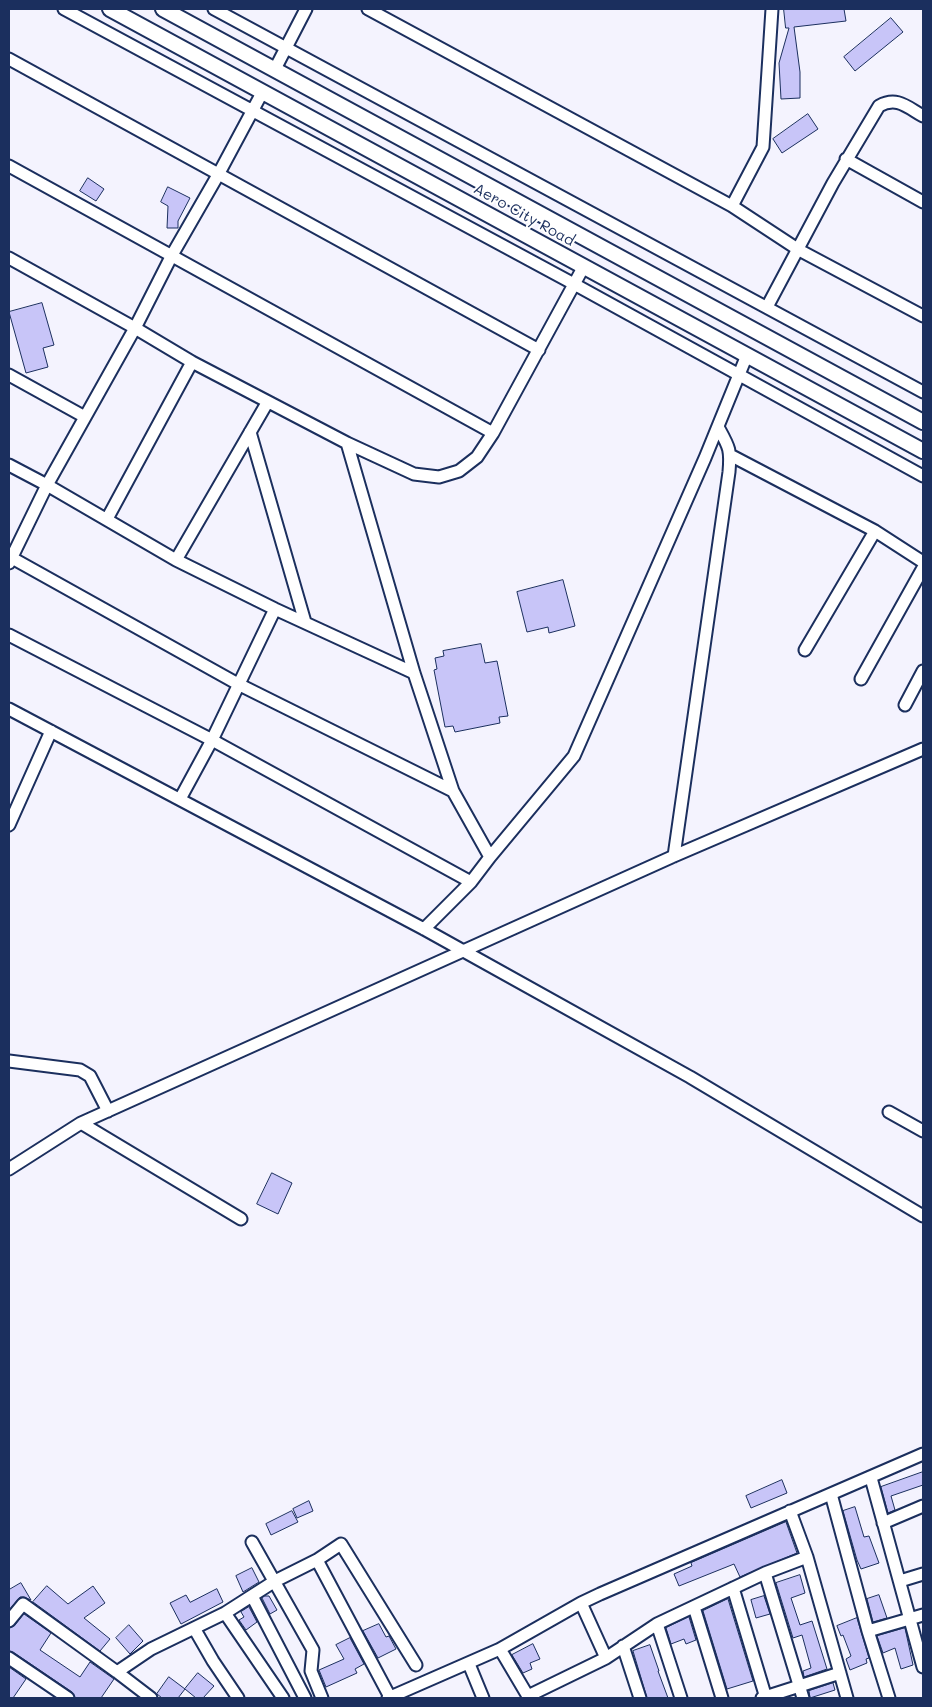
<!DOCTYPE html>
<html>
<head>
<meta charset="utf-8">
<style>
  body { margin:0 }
  #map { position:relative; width:932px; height:1707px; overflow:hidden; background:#f4f3fe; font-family:Mali,sans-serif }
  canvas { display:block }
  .frame { position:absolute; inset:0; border:10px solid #1b2f5e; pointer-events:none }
</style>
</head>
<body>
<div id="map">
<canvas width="932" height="1707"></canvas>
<div class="frame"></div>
</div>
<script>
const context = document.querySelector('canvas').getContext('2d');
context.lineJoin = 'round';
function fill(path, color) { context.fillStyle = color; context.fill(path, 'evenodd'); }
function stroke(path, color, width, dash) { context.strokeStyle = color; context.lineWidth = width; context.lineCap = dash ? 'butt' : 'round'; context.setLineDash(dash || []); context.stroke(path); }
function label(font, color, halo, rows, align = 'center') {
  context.font = font + ' Mali,sans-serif'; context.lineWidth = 4; context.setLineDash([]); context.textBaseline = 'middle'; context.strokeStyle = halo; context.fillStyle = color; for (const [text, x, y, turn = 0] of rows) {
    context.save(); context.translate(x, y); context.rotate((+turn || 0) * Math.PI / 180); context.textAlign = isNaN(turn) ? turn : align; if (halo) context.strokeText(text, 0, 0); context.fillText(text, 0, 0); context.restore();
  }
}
const building = new Path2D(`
  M 784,9 L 844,9 L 846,21 L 794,27 L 800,72 L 800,98 L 781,99 L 779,63 L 789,28 L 786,28 Z
  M 891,18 L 903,32 L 855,71 L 844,57 Z
  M 808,114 L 818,129 L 782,153 L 773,139 Z
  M 88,178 L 104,189 L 96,201 L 80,191 Z
  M 168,187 L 190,198 L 178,221 L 178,228 L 167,228 L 168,206 L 161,202 Z
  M 42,303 L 54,345 L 43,348 L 48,367 L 26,373 L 9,312 Z
  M 563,580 L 575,626 L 549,633 L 548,627 L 527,632 L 517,592 Z
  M 481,644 L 485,663 L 497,661 L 508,716 L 499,717 L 500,723 L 455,732 L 453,726 L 445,727 L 434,670 L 437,669 L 435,658 L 444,656 L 443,651 Z
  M 272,1173 L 292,1183 L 278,1214 L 257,1204 Z
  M 923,1472 L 923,1485 L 891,1496 L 895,1510 L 888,1513 L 881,1487 Z
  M 782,1480 L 787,1493 L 751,1508 L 746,1496 Z
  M 309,1501 L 313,1511 L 297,1518 L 293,1509 Z
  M 855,1507 L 864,1537 L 869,1536 L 879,1563 L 861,1569 L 857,1560 L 843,1511 Z
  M 292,1511 L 298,1522 L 271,1535 L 266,1524 Z
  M 786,1522 L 797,1553 L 740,1577 L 734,1564 L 679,1586 L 674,1574 L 692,1566 L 691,1563 Z
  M 252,1568 L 259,1582 L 243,1592 L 236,1576 Z
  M 800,1575 L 805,1593 L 791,1598 L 800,1625 L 812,1621 L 827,1669 L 804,1677 L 803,1671 L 811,1668 L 810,1664 L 802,1635 L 793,1638 L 776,1583 Z
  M 21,1583 L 31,1600 L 24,1597 L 20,1597 L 9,1610 L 9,1590 Z
  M 47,1586 L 68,1604 L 93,1586 L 105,1603 L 84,1618 L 110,1639 L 100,1651 L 33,1602 Z
  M 217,1589 L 223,1602 L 181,1624 L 170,1603 L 186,1595 L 190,1602 Z
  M 879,1595 L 887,1618 L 873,1622 L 867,1599 Z
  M 265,1596 L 269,1596 L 277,1610 L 270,1614 L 262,1598 Z
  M 764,1596 L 770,1614 L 756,1618 L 751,1600 Z
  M 728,1599 L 753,1681 L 727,1689 L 703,1611 Z
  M 249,1607 L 257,1622 L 246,1630 L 239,1620 L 244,1617 L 241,1612 Z
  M 24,1614 L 51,1633 L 40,1650 L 80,1677 L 90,1662 L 114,1679 L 101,1698 L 75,1698 L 72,1692 L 13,1652 L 9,1651 L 9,1628 L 14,1626 Z
  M 689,1617 L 696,1640 L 686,1644 L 684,1639 L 671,1644 L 666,1628 Z
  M 857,1618 L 869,1658 L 866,1659 L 867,1663 L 850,1670 L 846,1659 L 851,1656 L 843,1635 L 841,1636 L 837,1626 Z
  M 379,1624 L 386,1637 L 389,1636 L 396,1649 L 378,1658 L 363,1631 Z
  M 129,1625 L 143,1641 L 130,1654 L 116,1638 Z
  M 905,1628 L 913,1665 L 901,1669 L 895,1648 L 883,1653 L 877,1636 Z
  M 350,1638 L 364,1664 L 355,1669 L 357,1673 L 326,1687 L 319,1670 L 344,1659 L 336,1645 Z
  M 533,1644 L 540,1659 L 530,1663 L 532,1669 L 523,1673 L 512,1655 Z
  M 650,1645 L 659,1671 L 658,1671 L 668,1698 L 647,1698 L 633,1651 Z
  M 9,1667 L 26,1679 L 13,1698 L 9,1698 Z
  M 198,1673 L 214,1686 L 203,1698 L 196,1698 L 185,1689 Z
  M 169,1677 L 185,1689 L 178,1698 L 162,1698 L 157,1694 Z
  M 833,1683 L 835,1690 L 810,1698 L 809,1691 Z`);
fill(building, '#c8c5f8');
stroke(building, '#1b2f5e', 1);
const minor = new Path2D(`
  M 64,9 L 574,284 L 923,476
  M 214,9 L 923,392
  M 368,9 L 732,206 L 799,250 L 923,316
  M 9,59 L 539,350
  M 275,69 L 306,9
  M 846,159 L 923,202
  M 9,166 L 493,433
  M 732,206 L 763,147 L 772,9
  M 9,258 L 135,328 L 172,255 L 218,175 L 263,91
  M 767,307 L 833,183 L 879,106 C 897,96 907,107 923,116
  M 9,375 L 85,417
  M 250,432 L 305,622
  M 730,455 L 875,531
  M 9,465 L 47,485 L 176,560 L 275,609 L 414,673
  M 107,519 L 192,362
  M 12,558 L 238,684 L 453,791
  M 176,560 L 267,403
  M 9,563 L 47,485 L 135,328 L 192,362 L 347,443
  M 9,635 L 212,740 L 471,882
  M 805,650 L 875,531 L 923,562
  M 861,679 L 923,568
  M 905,705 L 923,671
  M 9,709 L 424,929 L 690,1077 L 923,1216
  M 180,799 L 212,740 L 275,609
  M 9,825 L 51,731
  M 674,856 L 729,472 C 731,449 729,447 718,427
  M 490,857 L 574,756 L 705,458 L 747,355
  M 424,929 L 471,882 L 490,857 L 453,791 L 414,673 L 347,443 L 414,474 L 439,477 L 459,471 L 477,457 L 493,433 L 584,266
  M 9,1061 L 80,1070 L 90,1076 L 108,1111
  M 889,1112 L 923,1131
  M 81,1123 L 241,1219
  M 9,1169 L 81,1123 L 674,856 L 923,749
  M 871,1478 L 923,1667
  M 831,1494 L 868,1631 L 889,1698
  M 790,1511 L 807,1557 L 847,1698
  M 883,1523 L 923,1506
  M 252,1542 L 313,1650 L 311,1671 L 322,1698
  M 317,1560 L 390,1697
  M 765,1573 L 803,1698
  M 900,1581 L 923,1574
  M 733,1588 L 766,1698
  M 252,1596 L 305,1698
  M 581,1603 L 606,1658
  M 694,1607 L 722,1698
  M 225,1613 L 283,1698
  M 9,1621 L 23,1604 L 117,1672 L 151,1698
  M 657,1624 L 681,1698
  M 194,1628 L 213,1661 L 238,1698
  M 868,1631 L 923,1615
  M 623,1646 L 640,1698
  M 500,1649 L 529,1698
  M 9,1658 L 68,1698
  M 469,1664 L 483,1698
  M 117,1672 L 151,1649 L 225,1613 L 275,1581 L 317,1560 L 341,1544 L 416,1665
  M 528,1696 L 606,1658 L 657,1624 L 765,1573 L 807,1557
  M 388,1698 L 500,1649 L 581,1603 L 600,1594 L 923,1454
  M 762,1698 L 840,1673`);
const tertiary = new Path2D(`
  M 110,9 L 923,451
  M 163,9 L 923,422`);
stroke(minor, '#1b2f5e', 15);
stroke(tertiary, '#1b2f5e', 18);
stroke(minor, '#fff', 11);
stroke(tertiary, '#fff', 14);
label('15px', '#1b2f5e', '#fff', [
  ["Aero City Road",524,215,29]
]);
</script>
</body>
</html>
